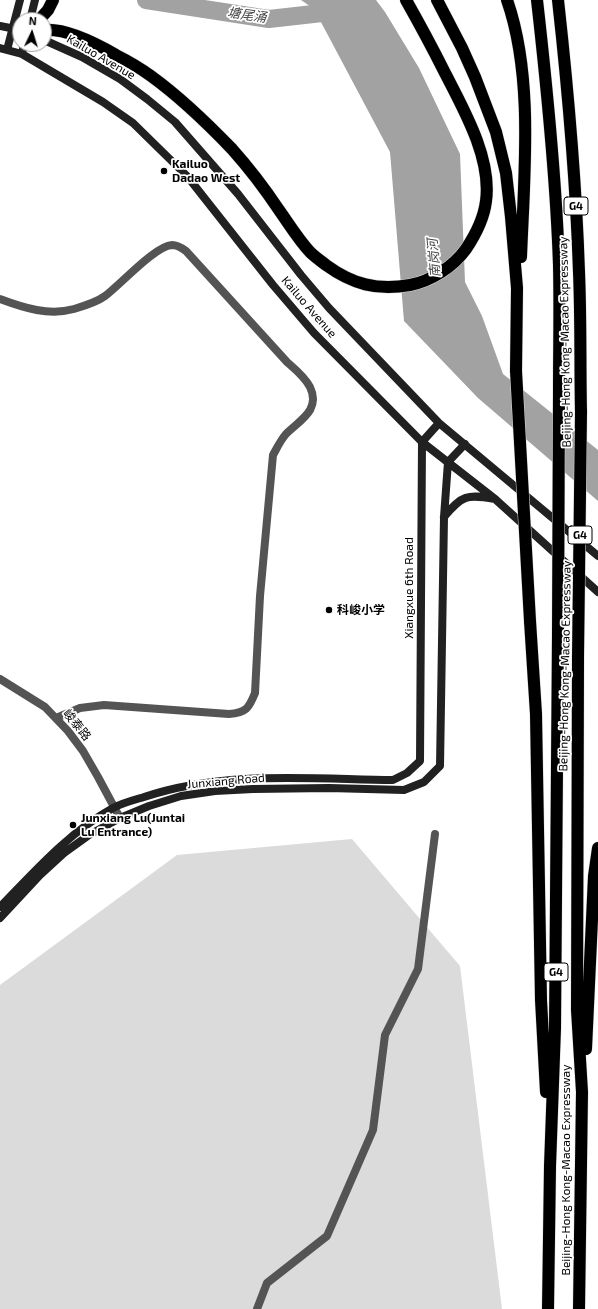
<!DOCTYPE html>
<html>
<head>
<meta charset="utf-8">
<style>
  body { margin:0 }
  #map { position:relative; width:598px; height:1309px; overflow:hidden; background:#fff; font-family:"Exo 2",sans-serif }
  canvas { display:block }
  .north { position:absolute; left:12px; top:12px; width:40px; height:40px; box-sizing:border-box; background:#fff; border:1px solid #999; border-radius:50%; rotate:4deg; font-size:11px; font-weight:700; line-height:16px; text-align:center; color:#000 }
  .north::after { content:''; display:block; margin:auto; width:14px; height:18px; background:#000; clip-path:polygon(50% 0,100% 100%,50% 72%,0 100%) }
</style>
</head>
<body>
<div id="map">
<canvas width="598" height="1309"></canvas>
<div class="north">N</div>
</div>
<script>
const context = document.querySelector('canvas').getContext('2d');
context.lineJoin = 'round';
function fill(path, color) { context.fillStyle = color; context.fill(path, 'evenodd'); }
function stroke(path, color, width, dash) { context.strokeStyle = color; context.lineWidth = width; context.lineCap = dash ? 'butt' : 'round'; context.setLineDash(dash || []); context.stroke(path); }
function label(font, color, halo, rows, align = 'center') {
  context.font = font + ' "Exo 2","Noto Sans SC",sans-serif'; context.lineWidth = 3.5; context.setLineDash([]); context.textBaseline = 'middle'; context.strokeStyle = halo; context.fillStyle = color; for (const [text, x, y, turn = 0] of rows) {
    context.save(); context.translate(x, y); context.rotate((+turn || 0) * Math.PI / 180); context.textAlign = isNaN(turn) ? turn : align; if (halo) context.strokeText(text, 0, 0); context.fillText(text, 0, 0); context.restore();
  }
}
fill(new Path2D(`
  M 352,839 L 460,966 L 502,1309 L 0,1309 L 0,985 L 177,855 Z`), '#dbdbdb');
fill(new Path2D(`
  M 301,0 L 376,0 L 385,12 L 419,68 L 460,154 L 465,282 L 482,316 L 503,374 L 598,450 L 598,501 L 478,398 L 404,321 L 390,152 L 314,9 Z`), '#a2a2a2');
stroke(new Path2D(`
  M 146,0 L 269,19 L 340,11`), '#a2a2a2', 18);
const highway = new Path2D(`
  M 437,0 L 462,48 L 475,77 L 496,132 L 506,173 L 511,217 L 517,288 L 516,371
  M 507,0 C 534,77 524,176 521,257
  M 537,0 C 547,88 556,177 559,265 C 560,308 559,350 559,392
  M 558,0 C 568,90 576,181 579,272 C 581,319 580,366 581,412
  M 39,20 L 48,10 L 53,0
  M 44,30 C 67,28 97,44 116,55 C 128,61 140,68 151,76 C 180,97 207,123 232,149 C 249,168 265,189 279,210 C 289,224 298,239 310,252 C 315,257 321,261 326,265 C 352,284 377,291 410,285 C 431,281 453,267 466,249 C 476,234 484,218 486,201 C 492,158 463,108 444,71 C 432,47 419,23 406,0
  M 530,621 L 536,714 L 541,1000 L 546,1092
  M 578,657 L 577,1010 L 582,1092 L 579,1309
  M 586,1049 L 594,876 L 598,848
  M 548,1309 L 550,1166 L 555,1028 L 558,634`);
stroke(highway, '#dbdbdb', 13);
stroke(new Path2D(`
  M 0,299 C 24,308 49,316 74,309 C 84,306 97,302 105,296 C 121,284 155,246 172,245 C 177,245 182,248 186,251 L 287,362 C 295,369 305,377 310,387 C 321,410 300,420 286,434 C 280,441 277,448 273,455 L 260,596 L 255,693 C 249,708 246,713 229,714 L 104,705 L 80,708 L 56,718
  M 0,679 L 45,707 L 68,731 L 83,751 L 98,777 L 120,818
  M 257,1309 L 267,1283 L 327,1236 L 373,1130 L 385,1035 L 418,969 L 435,834`), '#545454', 8);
stroke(new Path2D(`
  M 30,20 L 35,0
  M 0,26 L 20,30
  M 44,40 L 82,57 L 120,79 L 147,99 L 175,122 L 238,194 L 301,275 L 329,308 L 439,423 L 598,556
  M 0,48 L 22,54 L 103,102 L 133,123 L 187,176 L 273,285 L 314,333 L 422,442 L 495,499 L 598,592
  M 7,50 L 20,0
  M 22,54 L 24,44
  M 444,517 C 462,495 467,494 495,499
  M 0,907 C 35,871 68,833 113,808 C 122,803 134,800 144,797 C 224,770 310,779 393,780 L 407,773 L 420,761 L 422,442 L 439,423
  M 0,918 L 40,875 L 64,853 L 89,835 L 120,818 L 149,806 L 181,796 L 215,791 L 253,789 L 329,788 L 404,790 L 424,782 L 440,766 L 444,517 L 448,462 L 465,444`), '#212121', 8);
stroke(highway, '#000', 12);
const highwayBridge = new Path2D(`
  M 516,371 L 530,621
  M 558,634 L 559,392
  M 578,657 L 581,412`);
stroke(highwayBridge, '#dbdbdb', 13, []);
stroke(highwayBridge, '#000', 12);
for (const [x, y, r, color] of [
  [164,171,4,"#000"],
  [329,610,4,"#000"],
  [73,825,4,"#000"]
]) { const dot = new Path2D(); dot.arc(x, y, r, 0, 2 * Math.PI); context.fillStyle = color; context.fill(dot); stroke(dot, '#fff', 1.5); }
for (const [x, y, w] of [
  [576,206,24],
  [580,535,24],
  [556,972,24]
]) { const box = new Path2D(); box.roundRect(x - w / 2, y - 9, w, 18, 3); context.fillStyle = '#fff'; context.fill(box); stroke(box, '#000', 1); }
label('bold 11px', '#000', null, [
  ["G4",576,206],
  ["G4",580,535],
  ["G4",556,972]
]);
label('12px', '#000', '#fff', [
  ["Kailuo Avenue",101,57,30],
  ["Kailuo Avenue",309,307,49],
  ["Beijing-Hong Kong-Macao Expressway",565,342,-91],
  ["Xiangxue 6th Road",409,588,-90],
  ["Beijing-Hong Kong-Macao Expressway",565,666,-89],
  ["峻泰路",77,725,51],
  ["Junxiang Road",226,781,-5],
  ["Beijing-Hong Kong-Macao Expressway",566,1170,-90]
]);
label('bold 12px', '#000', '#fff', [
  ["Kailuo",172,164],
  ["Dadao West",172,178],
  ["科峻小学",337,610],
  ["Junxiang Lu(Juntai",81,818],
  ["Lu Entrance)",81,832]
], 'left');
label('italic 13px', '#434343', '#fff', [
  ["塘尾涌",247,15,8],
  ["南岗河",434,258,-95]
]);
</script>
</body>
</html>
